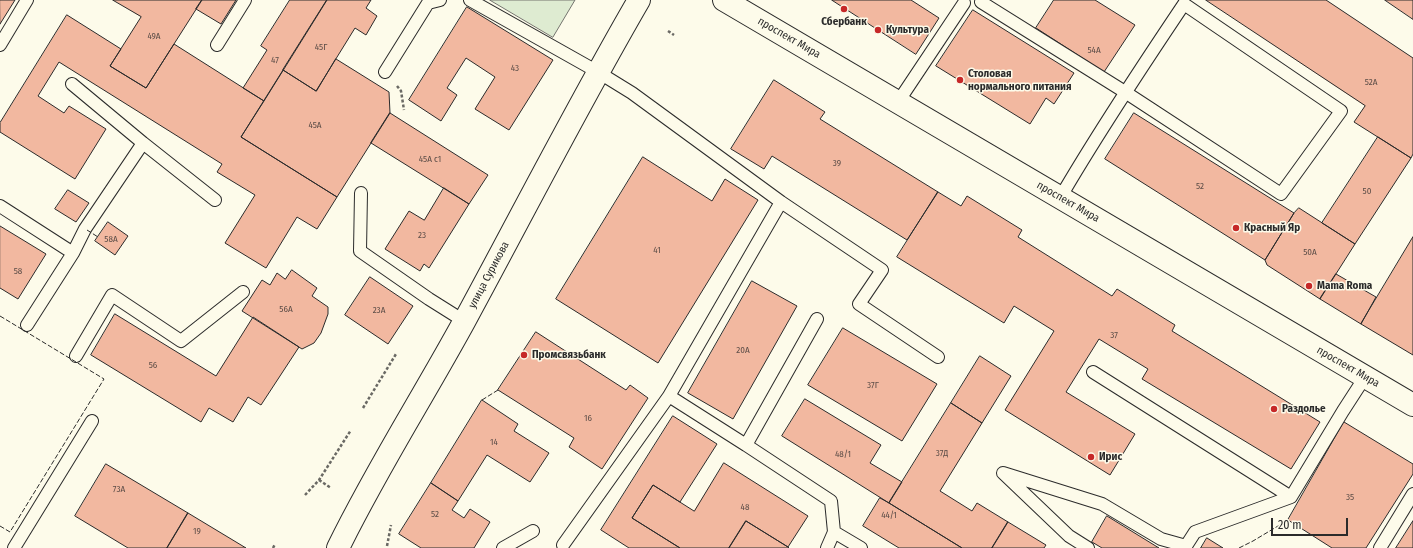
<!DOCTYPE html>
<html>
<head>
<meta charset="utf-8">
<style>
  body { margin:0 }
  #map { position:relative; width:1413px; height:548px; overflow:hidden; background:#fdfbea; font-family:"Fira Sans Condensed",sans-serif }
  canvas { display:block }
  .scale { position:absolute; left:1271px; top:518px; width:77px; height:18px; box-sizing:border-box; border:2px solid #2b2b2b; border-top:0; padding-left:5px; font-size:12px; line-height:14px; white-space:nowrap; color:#2b2b2b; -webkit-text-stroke:3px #fdfbea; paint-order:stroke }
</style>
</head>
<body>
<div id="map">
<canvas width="1413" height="548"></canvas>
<div class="scale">20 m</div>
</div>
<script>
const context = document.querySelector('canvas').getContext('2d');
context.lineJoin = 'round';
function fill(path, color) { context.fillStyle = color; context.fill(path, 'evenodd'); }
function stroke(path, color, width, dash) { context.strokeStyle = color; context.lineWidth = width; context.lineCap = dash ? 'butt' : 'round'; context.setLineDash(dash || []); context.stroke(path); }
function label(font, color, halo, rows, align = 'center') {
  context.font = font + ' "Fira Sans Condensed",sans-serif'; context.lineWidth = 3; context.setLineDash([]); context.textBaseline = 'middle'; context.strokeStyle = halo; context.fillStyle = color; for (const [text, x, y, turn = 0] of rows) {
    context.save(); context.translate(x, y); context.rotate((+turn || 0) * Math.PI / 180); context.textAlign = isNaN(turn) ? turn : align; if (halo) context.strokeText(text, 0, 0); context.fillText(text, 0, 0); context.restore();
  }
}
const green = new Path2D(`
  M 490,0 L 575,0 L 553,37 Z`);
fill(green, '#deebd1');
stroke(green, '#74746e', 1);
const building = new Path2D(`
  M 0,0 L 15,0 L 0,24 Z
  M 113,0 L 202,0 L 146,88 L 110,66 L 141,17 Z
  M 202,0 L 236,0 L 221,24 L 196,9 Z
  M 290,0 L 327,0 L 264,101 L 243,88 L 267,50 L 261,46 Z
  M 327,0 L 371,0 L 366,8 L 377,16 L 366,35 L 355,28 L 316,91 L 283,70 Z
  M 832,0 L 911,0 L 939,18 L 916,54 Z
  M 1054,0 L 1095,0 L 1135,25 L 1104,72 L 1036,28 Z
  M 1206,0 L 1326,0 L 1413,58 L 1413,154 L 1411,158 L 1354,122 L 1365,106 Z
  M 1385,0 L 1413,0 L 1413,19 Z
  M 467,7 L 553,60 L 509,130 L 475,109 L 495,77 L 466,58 L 447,88 L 457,95 L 441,121 L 409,100 Z
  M 973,10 L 1074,73 L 1054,104 L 1046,98 L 1030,124 L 936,66 Z
  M 67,15 L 121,49 L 110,66 L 146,88 L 174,44 L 264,101 L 241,137 L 337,197 L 317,229 L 297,217 L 266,268 L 225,243 L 255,195 L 217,172 L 222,164 L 59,62 L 38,96 L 64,113 L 69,106 L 106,129 L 75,179 L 0,132 L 0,123 Z
  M 336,59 L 389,92 L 390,113 L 337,197 L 241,137 L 283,70 L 316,91 Z
  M 774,80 L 825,112 L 820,119 L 938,192 L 907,240 L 772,156 L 764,169 L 731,149 Z
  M 390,113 L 488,175 L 469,204 L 371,143 Z
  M 1134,113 L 1294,213 L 1265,260 L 1105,159 Z
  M 1378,137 L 1411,158 L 1355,244 L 1322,223 Z
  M 643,157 L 712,201 L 725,179 L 758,200 L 658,363 L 556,299 Z
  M 444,188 L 469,204 L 429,268 L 424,264 L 420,271 L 385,249 L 409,211 L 424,220 Z
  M 68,190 L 89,203 L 76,222 L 55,209 Z
  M 938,192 L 961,206 L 967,196 L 1022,230 L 1018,237 L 1112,296 L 1117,289 L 1175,325 L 1172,331 L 1320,422 L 1291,469 L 1142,379 L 1148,369 L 1099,339 L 1066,392 L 1135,434 L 1110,475 L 1005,410 L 1054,331 L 1014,306 L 1004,323 L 897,257 Z
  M 1299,208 L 1355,244 L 1320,299 L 1267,265 L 1265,260 L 1294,213 Z
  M 108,222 L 128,236 L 115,255 L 95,241 Z
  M 0,226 L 46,254 L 18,299 L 0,288 Z
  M 1413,237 L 1413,355 L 1361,324 Z
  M 292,270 L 317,288 L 312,296 L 328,307 L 328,314 L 321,333 L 314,343 L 302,349 L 242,311 L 262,280 L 270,285 L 277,273 L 285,279 Z
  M 1336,274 L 1376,297 L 1361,324 L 1320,299 Z
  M 370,277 L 413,306 L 388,344 L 345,315 Z
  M 752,281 L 797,306 L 733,419 L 688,393 Z
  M 115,314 L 216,376 L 253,317 L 299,347 L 261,405 L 248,397 L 233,422 L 209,408 L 201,422 L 91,355 Z
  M 843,328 L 937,384 L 902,441 L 808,385 Z
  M 536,332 L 626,390 L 630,385 L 648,398 L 602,469 L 569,447 L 574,438 L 498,390 Z
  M 980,356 L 1011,376 L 982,423 L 951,403 Z
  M 805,399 L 881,445 L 870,463 L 902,482 L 889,503 L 782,436 Z
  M 482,400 L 518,424 L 514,431 L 549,453 L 530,482 L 487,455 L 458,501 L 431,483 Z
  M 951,403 L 982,423 L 940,491 L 972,511 L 977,503 L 1008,522 L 992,548 L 962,548 L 889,503 Z
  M 673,416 L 717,444 L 680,502 L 653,485 L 632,518 L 680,548 L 629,548 L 601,530 Z
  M 1344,422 L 1413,464 L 1413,474 L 1366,548 L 1332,548 L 1288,520 Z
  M 724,463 L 808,516 L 788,547 L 746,521 L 729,548 L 680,548 L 632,518 L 653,485 L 694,511 Z
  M 106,464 L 188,513 L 167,548 L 128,548 L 75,516 Z
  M 431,483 L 458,501 L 452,510 L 464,518 L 470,509 L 490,522 L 474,548 L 421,548 L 399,534 Z
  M 880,498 L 889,503 L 962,548 L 899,548 L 863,526 Z
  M 188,513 L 246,548 L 167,548 Z
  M 1107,516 L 1159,548 L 1102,548 L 1092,542 Z
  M 746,521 L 788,547 L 789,548 L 729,548 Z
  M 1413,521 L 1413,548 L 1396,548 Z
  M 1008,522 L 1046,545 L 1044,548 L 992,548 Z
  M 1207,538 L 1223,548 L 1201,548 Z`);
fill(building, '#f2b8a0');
stroke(building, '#2b2b2b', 1);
const lane = new Path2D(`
  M 470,0 L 598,72 L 632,93 L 781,202 L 882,270 L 859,304 L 938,357
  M 981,2 L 1125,92 L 1281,194 L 1341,111 L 1184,4 C 1141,68 1099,131 1060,198
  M 0,45 L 27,0
  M 217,45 L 245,0
  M 385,72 L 428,3 L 440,0
  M 72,84 L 143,143 L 215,200
  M 898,102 L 964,3
  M 361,193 L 360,251 L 429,299 L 464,321
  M 0,206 L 73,253 L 27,325
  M 73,253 L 85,229 L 143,143
  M 76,356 L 112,295 L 181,341 L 243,292
  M 1093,372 L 1291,497
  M 669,396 L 746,445 L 817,319
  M 746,445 L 831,501 L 834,532 L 827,548
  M 834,532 L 861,548
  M 563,545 L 669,396 L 781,202
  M 14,548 L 92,421
  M 503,548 L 533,531
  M 1088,548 L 1069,536 L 1003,473 L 1102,504 L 1161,539 L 1186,546 L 1195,532 L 1291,497 L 1343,411 L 1365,377
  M 1380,548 L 1413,494`);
const secondary = new Path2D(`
  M 724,0 L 1413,405`);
const primary = new Path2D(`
  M 338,548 C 376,470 423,397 465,320 C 523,213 578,105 639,0`);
stroke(lane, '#2b2b2b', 14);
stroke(secondary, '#2b2b2b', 24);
stroke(primary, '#2b2b2b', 24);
stroke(new Path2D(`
  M 668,31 L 674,35
  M 397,86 L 401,91 L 404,110
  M 363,408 L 396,354
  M 319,480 L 331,488
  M 305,495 L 319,480 L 351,430
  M 387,546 L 391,525
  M 273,548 L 275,544`), '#6a6964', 2.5, [3, 2]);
stroke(lane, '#fdfbea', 12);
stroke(secondary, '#fdfbea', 22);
stroke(primary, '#fdfbea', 22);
stroke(new Path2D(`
  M 87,230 L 98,237
  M 0,316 L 104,379 L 10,532 L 0,526
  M 482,400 L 498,390
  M 1239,548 L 1253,541 L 1288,520`), '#2b2b2b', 1, [5, 2]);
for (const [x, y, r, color] of [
  [844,9,4,"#c62828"],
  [878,30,4,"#c62828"],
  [960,80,4,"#c62828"],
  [1236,228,4,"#c62828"],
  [1309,286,4,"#c62828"],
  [524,355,4,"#c62828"],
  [1274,409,4,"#c62828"],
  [1091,457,4,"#c62828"]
]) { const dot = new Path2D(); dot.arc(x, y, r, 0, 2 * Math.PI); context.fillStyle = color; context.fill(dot); stroke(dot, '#fdfbea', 1.5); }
label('9px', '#5d4e48', null, [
  ["49А",154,36],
  ["45Г",321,47],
  ["54А",1094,50],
  ["47",275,60],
  ["43",515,68],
  ["52А",1371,82],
  ["45А",315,125],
  ["45А с1",430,159],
  ["39",837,163],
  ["52",1200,186],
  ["50",1367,191],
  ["23",422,235],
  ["58А",111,239],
  ["41",657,250],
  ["50А",1310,252],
  ["58",18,271],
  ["56А",286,309],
  ["23А",379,310],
  ["37",1114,335],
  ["20А",743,350],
  ["56",153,365],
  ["37Г",873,385],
  ["16",588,418],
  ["14",494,442],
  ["37Д",942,453],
  ["48/1",843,454],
  ["73А",119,489],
  ["35",1350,497],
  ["48",745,507],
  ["52",435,514],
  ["44/1",889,515],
  ["19",197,531]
]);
label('bold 11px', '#2b2b2b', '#fdfbea', [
  ["Сбербанк",844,22,"center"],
  ["Культура",886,30],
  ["Столовая",968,74],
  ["нормального питания",968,87],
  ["Красный Яр",1244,228],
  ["Mama Roma",1317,286],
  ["Промсвязьбанк",532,355],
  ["Раздолье",1282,409],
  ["Ирис",1099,457]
], 'left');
label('11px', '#2b2b2b', '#fdfbea', [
  ["проспект Мира",789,38,30],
  ["проспект Мира",1068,202,30],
  ["улица Сурикова",489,275,-62],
  ["проспект Мира",1348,367,30]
]);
</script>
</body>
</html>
